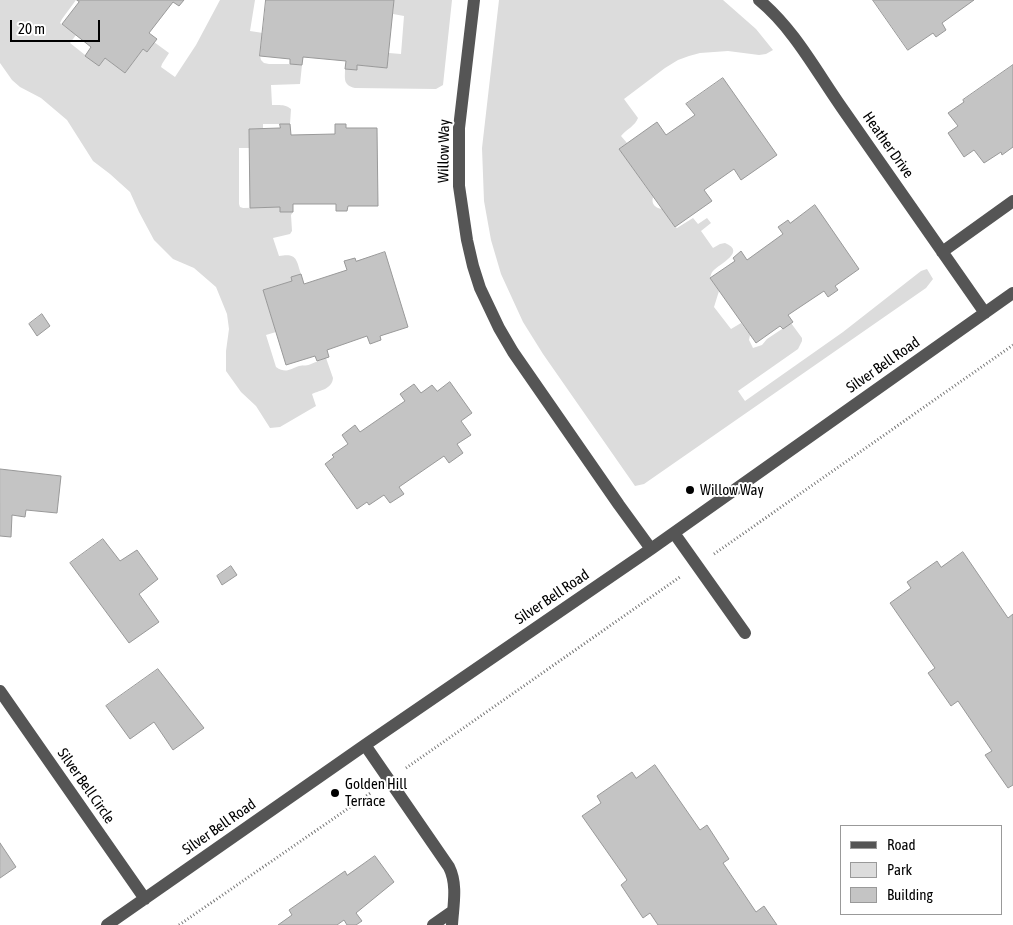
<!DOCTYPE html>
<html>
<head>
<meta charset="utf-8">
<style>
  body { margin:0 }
  #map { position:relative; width:1013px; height:925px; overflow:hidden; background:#fff; font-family:"Asap Condensed",sans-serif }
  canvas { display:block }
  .legend { position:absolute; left:840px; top:825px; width:162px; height:90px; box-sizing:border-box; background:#fff; border:1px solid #999; margin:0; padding:6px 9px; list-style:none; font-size:15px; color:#000 }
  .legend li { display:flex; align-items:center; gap:10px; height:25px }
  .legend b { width:25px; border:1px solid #999 }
  .scale { position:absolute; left:10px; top:20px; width:90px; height:22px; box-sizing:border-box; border:2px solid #000; border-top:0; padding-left:6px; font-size:15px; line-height:18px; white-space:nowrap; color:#000; -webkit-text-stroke:4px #fff; paint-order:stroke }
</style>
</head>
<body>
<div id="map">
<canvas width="1013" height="925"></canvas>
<ul class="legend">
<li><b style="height:6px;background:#555"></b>Road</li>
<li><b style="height:14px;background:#dcdcdc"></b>Park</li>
<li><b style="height:14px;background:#c4c4c4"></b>Building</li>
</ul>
<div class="scale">20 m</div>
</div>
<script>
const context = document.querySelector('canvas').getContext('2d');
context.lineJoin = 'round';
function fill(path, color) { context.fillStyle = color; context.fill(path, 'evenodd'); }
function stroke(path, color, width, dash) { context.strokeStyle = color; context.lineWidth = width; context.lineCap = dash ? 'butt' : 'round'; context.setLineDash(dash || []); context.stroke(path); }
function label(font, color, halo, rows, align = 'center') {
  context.font = font + ' "Asap Condensed",sans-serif'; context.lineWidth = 4; context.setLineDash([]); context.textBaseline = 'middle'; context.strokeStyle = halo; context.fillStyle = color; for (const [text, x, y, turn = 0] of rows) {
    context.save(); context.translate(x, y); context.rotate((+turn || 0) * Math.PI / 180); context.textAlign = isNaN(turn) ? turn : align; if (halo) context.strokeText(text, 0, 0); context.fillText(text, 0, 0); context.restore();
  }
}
fill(new Path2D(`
  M 0,0 L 76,0 L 62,19 L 60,23 L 76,35 L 70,43 L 99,66 L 105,58 L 125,73 L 143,49 L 147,52 L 154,42 L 169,53 L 162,64 L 161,67 L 175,77 L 196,45 L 220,0 L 255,0 L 250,31 L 263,33 L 260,56 L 261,60 L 264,63 L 269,64 L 290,64 L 302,65 L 300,84 L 271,85 L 272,105 C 278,105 286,104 291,109 L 290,124 L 263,124 L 263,128 L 249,129 L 250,148 L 239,148 L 239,204 L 240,207 L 243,208 L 280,207 L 293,212 L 291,215 L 292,231 L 290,234 L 273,238 L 279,256 C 297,253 296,259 301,274 L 291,277 L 292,281 L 263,290 L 276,332 L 266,335 L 276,367 C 286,374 290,369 299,366 C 303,365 308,366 311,364 C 317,362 321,359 326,358 L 333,378 C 332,389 321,390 312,394 L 316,406 L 280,427 L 270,428 L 256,406 L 241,392 L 226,371 L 226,351 L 229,329 L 227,314 L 216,287 L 194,268 L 173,259 L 154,240 L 139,212 L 130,192 L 110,174 L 93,161 L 67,120 L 41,98 L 20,87 L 12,80 L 0,63 Z
  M 394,0 L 452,0 L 443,85 L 436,89 L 355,88 C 343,85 345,79 345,69 L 357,70 L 357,65 L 387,68 L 389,53 L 401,54 L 404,16 L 393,14 Z
  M 499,0 L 723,0 L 756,29 L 773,50 L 766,54 L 759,55 L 728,51 L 700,53 L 689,56 L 678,60 L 665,68 L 624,99 L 638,118 C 635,126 627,129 621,136 L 627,143 L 619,149 L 653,197 C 651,204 655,208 662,209 L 675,227 L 677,228 L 693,218 L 698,224 L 707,218 L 711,223 L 701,231 L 713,248 L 720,244 L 725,243 C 747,252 719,264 713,271 C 711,273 711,275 710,278 L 719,291 L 714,307 L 731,329 L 741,323 L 750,335 L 749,340 L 753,348 L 762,345 L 767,339 L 791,323 L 802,338 L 802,341 L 798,349 L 738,391 L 745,401 L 843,332 L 921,271 L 927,269 L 933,279 L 926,288 L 644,484 L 635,486 L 543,354 L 523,322 L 501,274 L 491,240 L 484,201 L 482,148 Z`), '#dcdcdc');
const building = new Path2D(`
  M 77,0 L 184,0 L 179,6 L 173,2 L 149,33 L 157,39 L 147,52 L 143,49 L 125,73 L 105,58 L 99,66 L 85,56 L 91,47 L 62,24 L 79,2 Z
  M 266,0 L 394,0 L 387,68 L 357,65 L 357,70 L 345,69 L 346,61 L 303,57 L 302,65 L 290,64 L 290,59 L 260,56 Z
  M 873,0 L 974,0 L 942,23 L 946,30 L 936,37 L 933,33 L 908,50 Z
  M 1013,65 L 1013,147 L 1002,155 L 1001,152 L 984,163 L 974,150 L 964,157 L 948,133 L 958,126 L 948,113 L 964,102 L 963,100 Z
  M 723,78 L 777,155 L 741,180 L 734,169 L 704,190 L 712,201 L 675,227 L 619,149 L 657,122 L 666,135 L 695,115 L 686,104 Z
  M 280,124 L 290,124 L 291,135 L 335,134 L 335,124 L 346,124 L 346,128 L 377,128 L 378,206 L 348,206 L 347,211 L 336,211 L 336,204 L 293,204 L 293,212 L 280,212 L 280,207 L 250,208 L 249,129 L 280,128 Z
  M 815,205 L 859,269 L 835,286 L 838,290 L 828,297 L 824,291 L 788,315 L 793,322 L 783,329 L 780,326 L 756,343 L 710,278 L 735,261 L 733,258 L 741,251 L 747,260 L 783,234 L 778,227 L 788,220 L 790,223 Z
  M 385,252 L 408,327 L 380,336 L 381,340 L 370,344 L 367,336 L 327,350 L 329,357 L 317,361 L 315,356 L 286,365 L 263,290 L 292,281 L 291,277 L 301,274 L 304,284 L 347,270 L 344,261 L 355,258 L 356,261 Z
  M 42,314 L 50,326 L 37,336 L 29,324 Z
  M 450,382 L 472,413 L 461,421 L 471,435 L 457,444 L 463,453 L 449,463 L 444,456 L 399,487 L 404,494 L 390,503 L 384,495 L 369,505 L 367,502 L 357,509 L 325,464 L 334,457 L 332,455 L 348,444 L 342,435 L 355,425 L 360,432 L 405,401 L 400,394 L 414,384 L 421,393 L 432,385 L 437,391 Z
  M 0,469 L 61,476 L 57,513 L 26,510 L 25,517 L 12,515 L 11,537 L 0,536 Z
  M 103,539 L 120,561 L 137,550 L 158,579 L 139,594 L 159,622 L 129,643 L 70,563 Z
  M 963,552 L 1008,618 L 1013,614 L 1013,785 L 1008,788 L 985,755 L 992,751 L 958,701 L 951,706 L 928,673 L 935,668 L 890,603 L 911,588 L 907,582 L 937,561 L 941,567 Z
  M 231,566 L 237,575 L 222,585 L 217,576 Z
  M 158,669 L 204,728 L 173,750 L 154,722 L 130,739 L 106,706 Z
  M 655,765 L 700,830 L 707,825 L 729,859 L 723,863 L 756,912 L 764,906 L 777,925 L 658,925 L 650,913 L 643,918 L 621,885 L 627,880 L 582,816 L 601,803 L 597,796 L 632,772 L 636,778 Z
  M 0,843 L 16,867 L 0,878 Z
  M 375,856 L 394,882 L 356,913 L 362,921 L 356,925 L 347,925 L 344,920 L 337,925 L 278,925 L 292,915 L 289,910 L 345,871 L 347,875 Z`);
fill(building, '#c4c4c4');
stroke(building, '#999', 1);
stroke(new Path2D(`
  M 714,554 L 1013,345
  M 406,768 L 680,577
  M 179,925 L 372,792`), '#777', 3, [1, 2.5]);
stroke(new Path2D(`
  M 474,0 L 459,128 L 459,186 L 467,240 L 473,266 L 480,288 L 499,328 L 513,352 L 619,505 L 651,549
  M 759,0 C 794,29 816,71 842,108 C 889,176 937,244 985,313
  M 942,252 L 1013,201
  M 674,533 L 745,633
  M 0,691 L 145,899
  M 365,745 L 449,867 C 458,885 453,906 452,925
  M 107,925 L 365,745 L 651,549 L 1013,293
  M 433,925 L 453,911`), '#555', 12);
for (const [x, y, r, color] of [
  [690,490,5,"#000"],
  [335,793,5,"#000"]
]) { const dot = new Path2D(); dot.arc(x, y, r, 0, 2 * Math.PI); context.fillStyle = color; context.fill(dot); stroke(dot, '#fff', 2); }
label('15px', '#000', '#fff', [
  ["Heather Drive",888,145,55],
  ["Willow Way",444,151,-89],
  ["Silver Bell Road",883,365,-35],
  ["Silver Bell Road",552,597,-34],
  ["Silver Bell Circle",86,786,55],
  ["Silver Bell Road",219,827,-35]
]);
label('15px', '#000', '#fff', [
  ["Willow Way",700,490],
  ["Golden Hill",345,784],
  ["Terrace",345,801]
], 'left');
</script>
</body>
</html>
